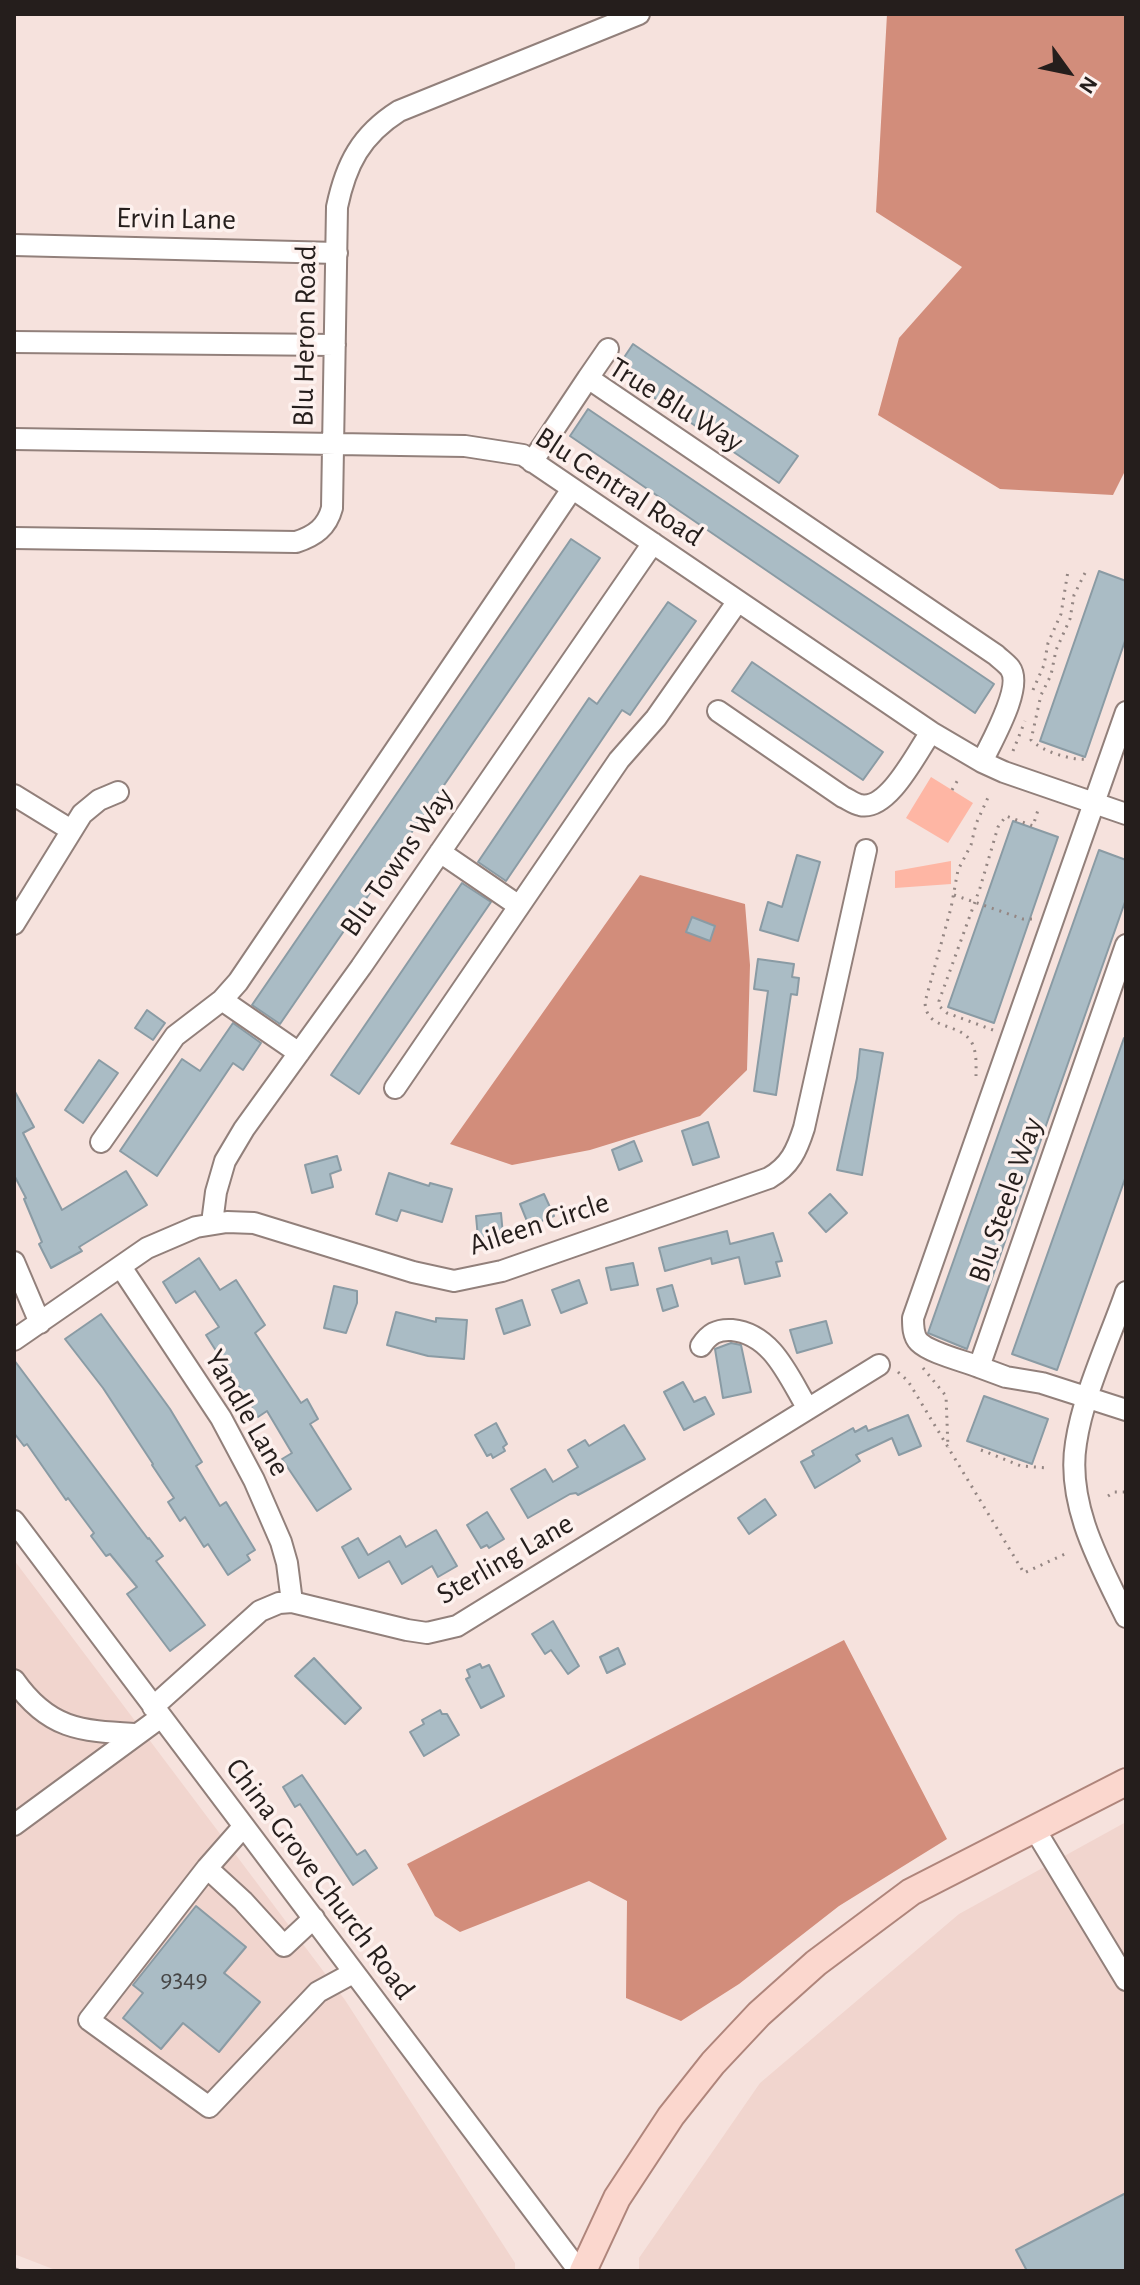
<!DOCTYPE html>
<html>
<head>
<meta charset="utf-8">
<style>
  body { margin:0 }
  #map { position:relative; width:1140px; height:2285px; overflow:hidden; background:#f6e2dd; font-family:"Alegreya Sans",sans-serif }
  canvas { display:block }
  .frame { position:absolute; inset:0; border:16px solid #251e1c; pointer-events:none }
  .north { position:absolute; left:1028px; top:32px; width:80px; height:80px; -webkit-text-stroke:6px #fdf1ee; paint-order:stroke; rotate:123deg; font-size:22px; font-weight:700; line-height:32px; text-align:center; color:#251e1c }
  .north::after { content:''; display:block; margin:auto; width:28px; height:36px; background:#251e1c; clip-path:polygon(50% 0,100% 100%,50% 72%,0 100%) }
</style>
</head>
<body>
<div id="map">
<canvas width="1140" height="2285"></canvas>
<div class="frame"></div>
<div class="north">N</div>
</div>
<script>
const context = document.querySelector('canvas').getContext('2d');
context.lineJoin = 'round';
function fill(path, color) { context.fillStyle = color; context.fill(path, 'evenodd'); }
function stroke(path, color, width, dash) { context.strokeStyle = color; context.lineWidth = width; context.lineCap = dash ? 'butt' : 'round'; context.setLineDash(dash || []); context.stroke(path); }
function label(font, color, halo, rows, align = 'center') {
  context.font = font + ' "Alegreya Sans",sans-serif'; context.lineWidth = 7; context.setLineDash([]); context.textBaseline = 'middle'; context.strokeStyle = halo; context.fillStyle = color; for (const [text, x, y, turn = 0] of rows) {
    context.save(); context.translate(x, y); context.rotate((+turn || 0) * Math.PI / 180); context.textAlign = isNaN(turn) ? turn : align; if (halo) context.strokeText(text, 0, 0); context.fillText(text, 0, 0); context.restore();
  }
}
fill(new Path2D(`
  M 14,1560 L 345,2000 L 515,2263 L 515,2271 L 58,2271 L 14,2254 Z
  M 1126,1822 L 1126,2271 L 639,2271 L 639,2258 L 760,2083 L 959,1914 Z`), '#f1d5ce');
fill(new Path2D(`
  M 931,777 L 973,803 L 948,843 L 906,818 Z
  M 951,861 L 951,884 L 895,888 L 895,871 Z`), '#feb6a4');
fill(new Path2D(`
  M 887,14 L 1126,14 L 1126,469 L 1113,495 L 1000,489 L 878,415 L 899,338 L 962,267 L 876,212 Z
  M 640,875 L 745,904 L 750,965 L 747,1070 L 700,1116 L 590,1150 L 512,1165 L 450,1144 Z
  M 844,1640 L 947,1839 L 839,1906 L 739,1984 L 681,2021 L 626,1998 L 627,1901 L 589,1881 L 460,1932 L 435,1916 L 407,1864 Z`), '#d28d7b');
const building = new Path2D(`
  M 633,344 L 798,456 L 779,483 L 615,371 Z
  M 588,409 L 994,684 L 975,713 L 570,436 Z
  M 571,539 L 600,558 L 280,1024 L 252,1005 Z
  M 1099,571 L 1126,581 L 1126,638 L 1085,757 L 1040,741 Z
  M 668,602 L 696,621 L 630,715 L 622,710 L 506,881 L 478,862 L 589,698 L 597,704 Z
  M 752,662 L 883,752 L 863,780 L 732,691 Z
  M 1013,821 L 1058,837 L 994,1023 L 948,1007 Z
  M 1099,850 L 1126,860 L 1126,899 L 967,1349 L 928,1333 Z
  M 797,855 L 820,862 L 798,941 L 760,930 L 768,902 L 782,907 Z
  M 462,883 L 491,902 L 359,1094 L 331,1075 Z
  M 692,917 L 715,926 L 710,941 L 686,932 Z
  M 758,959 L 794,964 L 792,977 L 799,978 L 797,995 L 791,994 L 776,1095 L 754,1091 L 768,991 L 754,989 Z
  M 147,1010 L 165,1023 L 153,1040 L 135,1028 Z
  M 233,1023 L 261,1043 L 243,1070 L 233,1063 L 157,1176 L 120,1151 L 182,1059 L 200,1071 Z
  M 1124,1038 L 1126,1038 L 1126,1176 L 1057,1370 L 1012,1354 Z
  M 860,1049 L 883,1053 L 862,1175 L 837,1170 L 857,1078 Z
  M 99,1060 L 118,1073 L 83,1123 L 65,1110 Z
  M 14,1090 L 34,1127 L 23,1133 L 62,1210 L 126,1171 L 147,1205 L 79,1247 L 82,1251 L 51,1268 L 39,1244 L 42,1242 L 24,1199 L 26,1198 L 14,1175 Z
  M 708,1122 L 719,1157 L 693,1165 L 682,1131 Z
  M 634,1141 L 642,1161 L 619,1170 L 612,1150 Z
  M 337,1156 L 341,1170 L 330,1174 L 333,1187 L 312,1193 L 305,1165 Z
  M 389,1173 L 429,1186 L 430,1183 L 452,1189 L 442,1222 L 401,1210 L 397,1221 L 376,1214 Z
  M 544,1194 L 554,1216 L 529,1226 L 520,1204 Z
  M 830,1194 L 847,1213 L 826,1232 L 809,1213 Z
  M 501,1213 L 503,1235 L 478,1238 L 476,1216 Z
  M 727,1231 L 730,1244 L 773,1233 L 782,1261 L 776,1262 L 780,1276 L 745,1284 L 739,1257 L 712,1264 L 711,1258 L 665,1271 L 659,1248 Z
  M 199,1258 L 220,1290 L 236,1280 L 265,1325 L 255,1333 L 301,1403 L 307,1399 L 318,1419 L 310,1424 L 351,1489 L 317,1511 L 282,1459 L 292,1453 L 267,1411 L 258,1417 L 206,1335 L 219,1327 L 195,1291 L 176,1303 L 163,1282 Z
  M 633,1263 L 638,1285 L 611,1290 L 606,1268 Z
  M 579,1280 L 587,1303 L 561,1313 L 552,1290 Z
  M 672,1285 L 678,1306 L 663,1311 L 657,1289 Z
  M 334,1286 L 357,1291 L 357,1303 L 346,1333 L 324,1328 Z
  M 522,1300 L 530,1325 L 504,1334 L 496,1309 Z
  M 396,1312 L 436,1322 L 436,1318 L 467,1320 L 464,1359 L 428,1356 L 387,1345 Z
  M 101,1314 L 170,1409 L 202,1462 L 196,1466 L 220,1506 L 226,1502 L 255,1550 L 247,1555 L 250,1560 L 228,1575 L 208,1544 L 204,1547 L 185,1517 L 180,1521 L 168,1502 L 174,1498 L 152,1465 L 153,1464 L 103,1388 L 65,1339 Z
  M 826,1321 L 832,1343 L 797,1353 L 790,1330 Z
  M 731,1343 L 741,1345 L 751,1392 L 723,1398 L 715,1349 Z
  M 14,1360 L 148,1539 L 149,1538 L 163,1556 L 156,1561 L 205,1625 L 170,1651 L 127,1594 L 137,1587 L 110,1554 L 106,1556 L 91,1536 L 94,1533 L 68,1498 L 66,1500 L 27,1444 L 24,1446 L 14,1433 Z
  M 683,1382 L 694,1402 L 705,1397 L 714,1414 L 684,1430 L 664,1392 Z
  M 984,1396 L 1048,1419 L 1032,1464 L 967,1441 Z
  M 908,1415 L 921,1446 L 899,1455 L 892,1438 L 856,1455 L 860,1461 L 815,1488 L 801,1462 L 814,1455 L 812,1451 L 853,1428 L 855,1432 L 866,1426 L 868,1431 Z
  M 496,1423 L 507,1444 L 503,1447 L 505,1451 L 493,1458 L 491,1454 L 487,1456 L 475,1435 Z
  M 624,1425 L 645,1459 L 578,1495 L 576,1493 L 570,1494 L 528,1518 L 511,1489 L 545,1469 L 553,1482 L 578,1467 L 568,1450 L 585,1440 L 589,1446 Z
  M 765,1499 L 776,1515 L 749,1534 L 738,1518 Z
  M 487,1512 L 504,1539 L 489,1548 L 487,1545 L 481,1548 L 467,1525 Z
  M 436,1530 L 457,1566 L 438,1577 L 432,1566 L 402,1584 L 389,1561 L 359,1578 L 342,1547 L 358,1538 L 368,1555 L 400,1536 L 406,1547 Z
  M 553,1621 L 579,1666 L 568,1674 L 551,1650 L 545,1654 L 532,1634 Z
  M 618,1648 L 625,1664 L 607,1673 L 600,1657 Z
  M 314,1658 L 361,1708 L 345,1724 L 295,1676 Z
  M 480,1664 L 482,1668 L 489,1665 L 504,1696 L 481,1708 L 466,1679 L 470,1677 L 467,1670 Z
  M 440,1710 L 442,1714 L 447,1714 L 459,1735 L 424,1756 L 410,1732 L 424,1724 L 422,1720 Z
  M 302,1775 L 357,1855 L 365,1850 L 377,1868 L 353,1885 L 300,1804 L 295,1807 L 283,1787 Z
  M 196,1906 L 246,1947 L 224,1973 L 260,2002 L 219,2052 L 183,2023 L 161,2049 L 123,2018 L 143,1993 L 133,1985 Z
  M 1126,2193 L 1126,2271 L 1027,2271 L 1016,2250 Z`);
fill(building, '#aabcc5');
stroke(building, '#8a9ba4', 2);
const minor = new Path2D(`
  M 14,245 L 337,253
  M 14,342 L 335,345
  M 588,378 L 608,349
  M 14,439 L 465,446 L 523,455 L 931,732 L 982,762 L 1004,772 L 1126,814
  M 532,462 L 588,378 L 996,655 C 1000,659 1006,663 1010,668 C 1024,687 991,742 982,762
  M 14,538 L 296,542 C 315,536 327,527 332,508 L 337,207 C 346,164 361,135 399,111 L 639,14
  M 718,711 L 843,797 C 848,799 854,804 860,805 C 888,812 917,752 931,732
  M 14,795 L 71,830
  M 440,852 L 519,906
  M 14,924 L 82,814 L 99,800 L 118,792
  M 1126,945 L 979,1367 L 1006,1377 L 1042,1383 L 1126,1410
  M 222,1000 L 299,1053
  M 395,1088 L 619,760 L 656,718 L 738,601
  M 101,1142 L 175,1036 L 222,1000 L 238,982 L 572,489
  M 212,1223 L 216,1192 L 225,1161 L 244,1129 L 361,967 L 653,543
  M 14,1262 L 40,1323
  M 121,1267 L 221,1418 L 254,1480 L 281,1542 L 287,1563 L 292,1602
  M 1126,1292 C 1110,1338 1083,1395 1076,1443 C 1066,1504 1100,1564 1126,1617
  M 14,1340 L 147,1248 L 196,1227 L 227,1222 L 254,1223 L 413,1272 L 454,1281 L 502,1271 L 769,1178 C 790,1166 797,1150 804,1128 L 866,850
  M 701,1346 C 709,1334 717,1329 732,1330 C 773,1334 789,1378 808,1409
  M 979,1367 C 964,1361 930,1353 919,1342 C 913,1336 913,1326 913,1318 L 1126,712
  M 14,1521 L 579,2271
  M 14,1680 C 49,1730 81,1731 137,1734
  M 153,1707 L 260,1611 L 279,1603 L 292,1602 L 407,1630 L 427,1633 L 457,1626 L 879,1365
  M 14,1825 L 161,1717
  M 1034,1828 L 1126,1980
  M 207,1868 L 243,1827
  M 314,1918 L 284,1946 L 243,1901 L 207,1868 L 89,2020 L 209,2107 L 318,1992 L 353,1973`);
const major = new Path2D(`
  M 583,2271 L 617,2198 L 671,2116 L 713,2063 L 759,2014 L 816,1963 L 911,1892 L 1126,1782`);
stroke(minor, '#92807b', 24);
stroke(major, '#af857b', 30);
stroke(new Path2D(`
  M 1085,573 L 1074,595 L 1070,619 L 1056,650 L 1051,675 L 1041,695 L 1031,740 C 1043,752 1073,761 1089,759
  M 1033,690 L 1044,665 L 1048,643 L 1061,614 L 1068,571
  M 1013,751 L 1025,721
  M 952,790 L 959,778
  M 954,895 L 1023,919 L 1034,919
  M 993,1030 L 947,1013 L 939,1006 L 939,1001 L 980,888 L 998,827 L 1006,816 L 1033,826 L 1038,810
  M 976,1076 C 976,1066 977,1053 972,1043 C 960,1021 926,1032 925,1002 L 951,908 L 958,870 L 971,845 L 976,824 L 990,793
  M 923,1368 L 946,1396 L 948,1448
  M 898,1372 L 908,1381 L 1024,1573 L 1065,1554
  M 981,1450 L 1021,1466 L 1049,1468
  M 1108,1496 L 1114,1492 L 1126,1492`), '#948683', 3, [2, 6]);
stroke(minor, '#fff', 20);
stroke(major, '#fbd7ce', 26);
stroke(new Path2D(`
  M 14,2268 L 22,2271`), '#857874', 2);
label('26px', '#464646', null, [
  ["9349",184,1979]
]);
label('30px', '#251e1c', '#fdf1ee', [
  ["Ervin Lane",176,219,1],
  ["Blu Heron Road",305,336,-89],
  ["True Blu Way",676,405,32],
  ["Blu Central Road",619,487,33],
  ["Blu Towns Way",397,862,-55],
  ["Blu Steele Way",1006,1200,-71],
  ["Aileen Circle",539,1224,-18],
  ["Yandle Lane",247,1413,60],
  ["Sterling Lane",505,1559,-30],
  ["China Grove Church Road",320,1879,53]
]);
</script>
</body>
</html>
